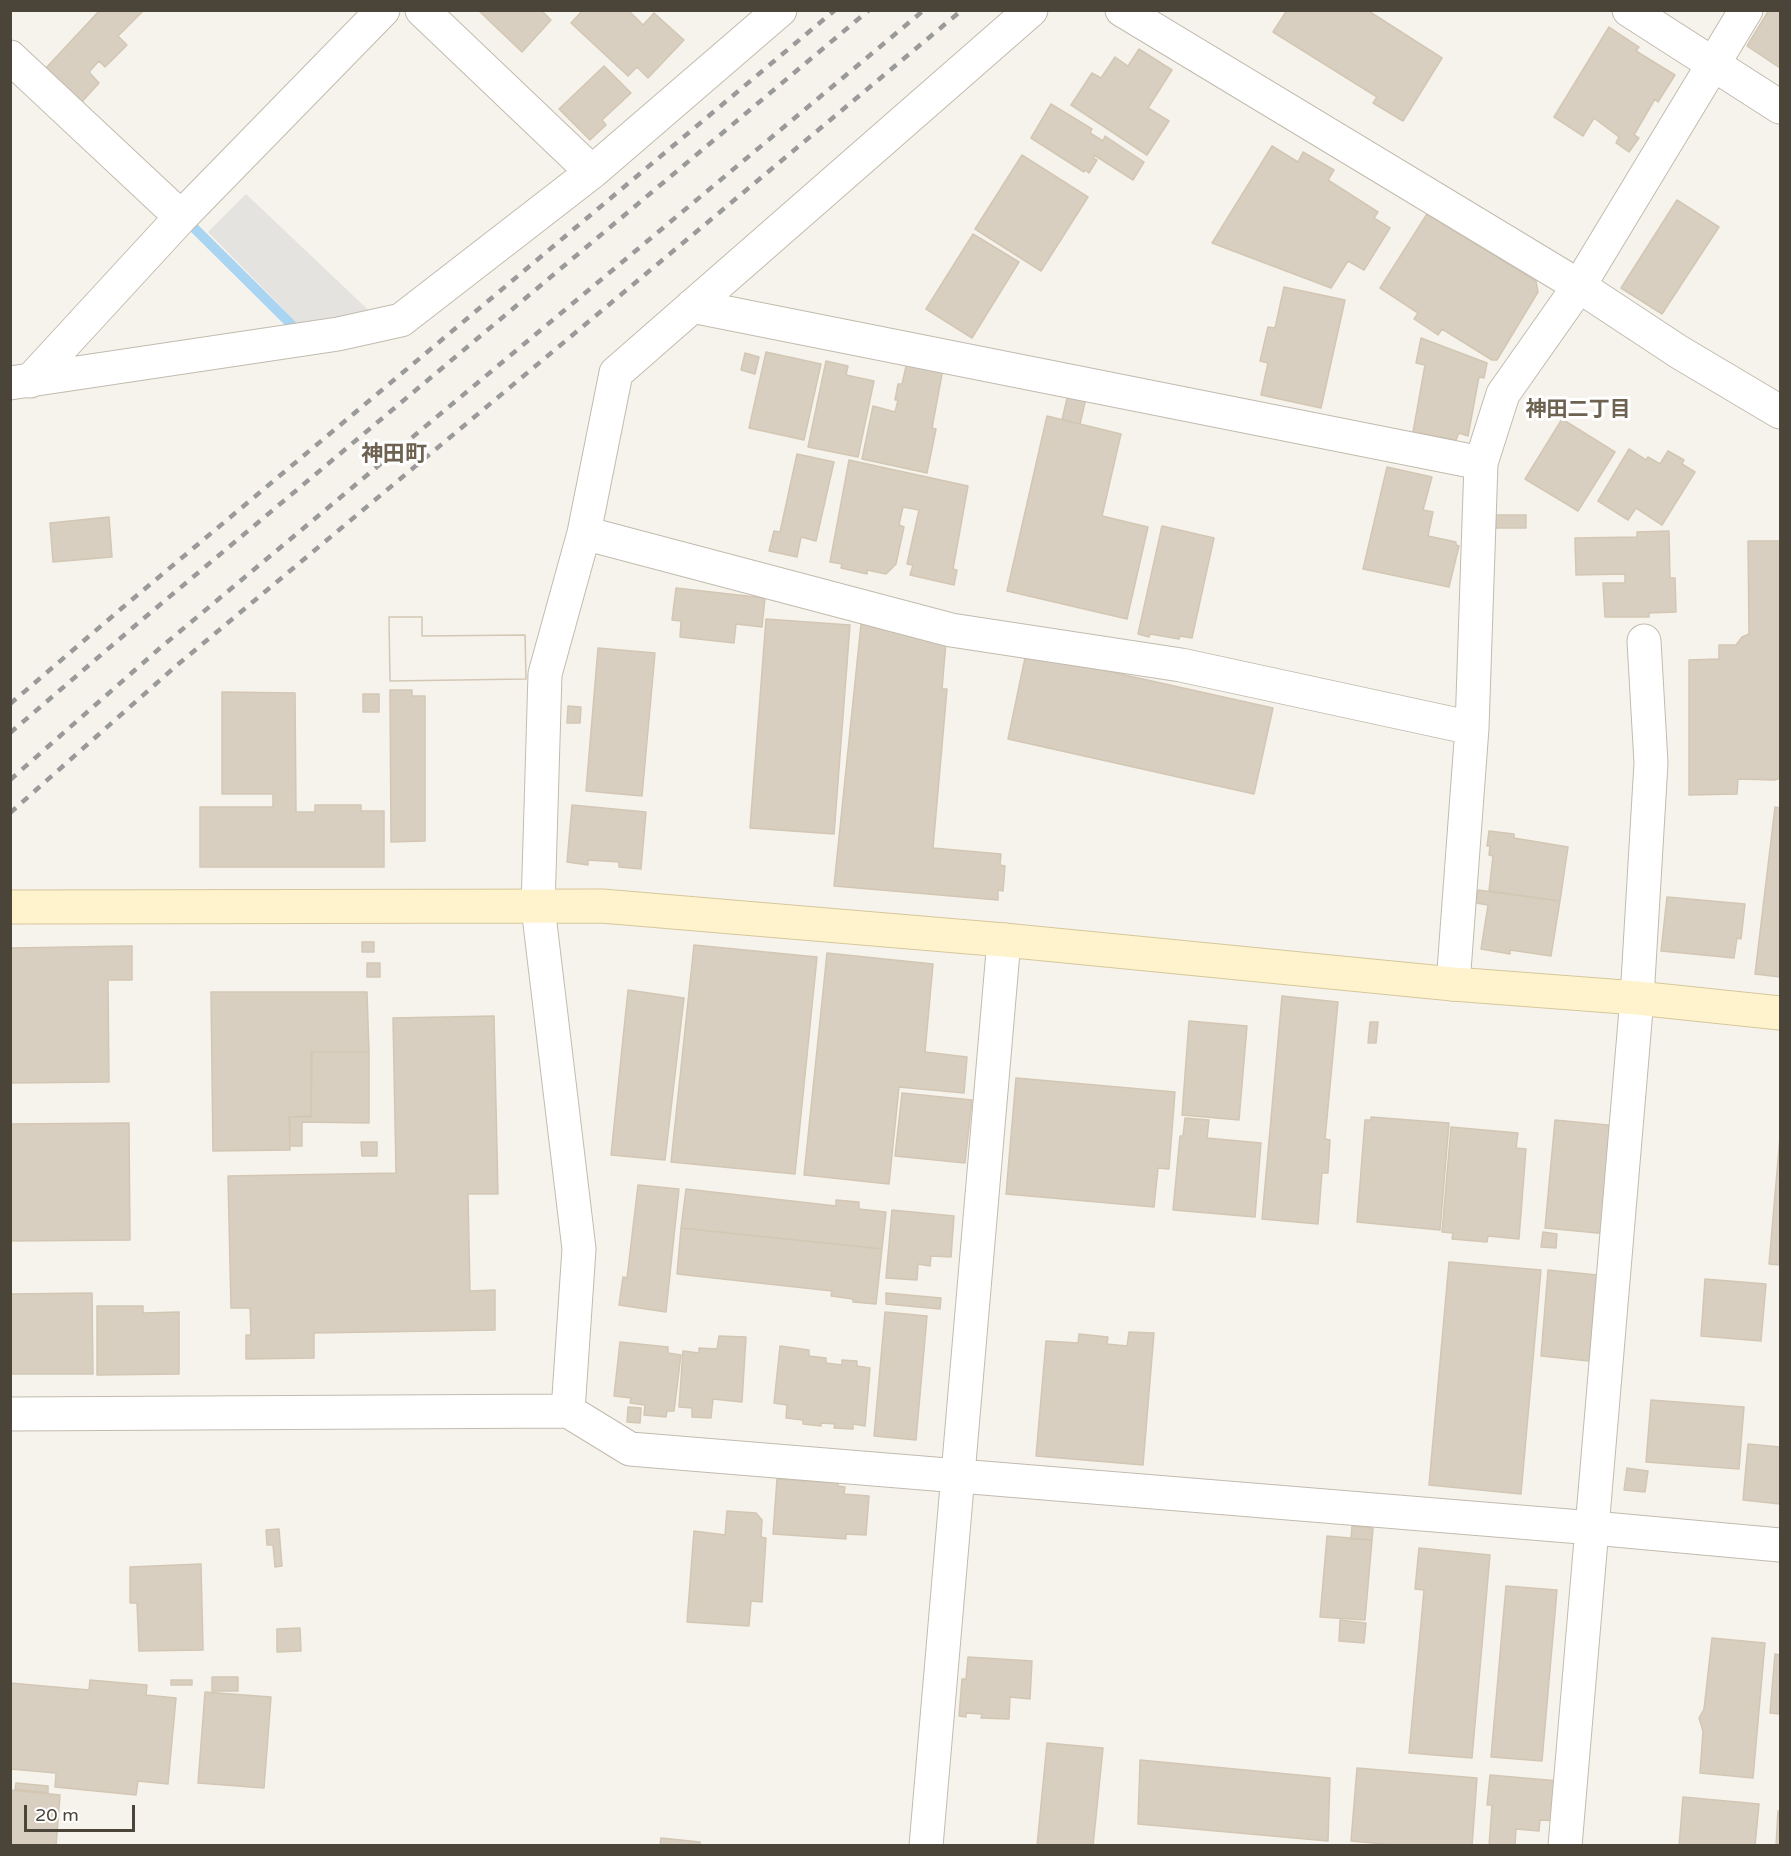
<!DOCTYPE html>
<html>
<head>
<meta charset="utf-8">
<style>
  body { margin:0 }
  #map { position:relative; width:1791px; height:1856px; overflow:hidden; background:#f6f3ec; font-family:"Varela Round",sans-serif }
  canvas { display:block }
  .frame { position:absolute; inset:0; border:12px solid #4b4439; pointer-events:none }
  .scale { position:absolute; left:24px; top:1805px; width:111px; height:27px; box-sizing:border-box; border:3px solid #4b4439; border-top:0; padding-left:8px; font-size:18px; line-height:21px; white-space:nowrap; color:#4b4439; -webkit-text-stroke:4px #fff; paint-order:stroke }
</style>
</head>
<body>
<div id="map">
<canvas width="1791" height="1856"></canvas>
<div class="frame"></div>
<div class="scale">20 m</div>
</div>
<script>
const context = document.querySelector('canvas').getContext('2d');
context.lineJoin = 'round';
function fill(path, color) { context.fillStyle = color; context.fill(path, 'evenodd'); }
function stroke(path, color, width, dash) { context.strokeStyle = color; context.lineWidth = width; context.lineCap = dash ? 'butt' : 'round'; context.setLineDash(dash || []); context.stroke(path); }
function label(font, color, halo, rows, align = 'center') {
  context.font = font + ' "Varela Round","Noto Sans JP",sans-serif'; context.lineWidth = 6; context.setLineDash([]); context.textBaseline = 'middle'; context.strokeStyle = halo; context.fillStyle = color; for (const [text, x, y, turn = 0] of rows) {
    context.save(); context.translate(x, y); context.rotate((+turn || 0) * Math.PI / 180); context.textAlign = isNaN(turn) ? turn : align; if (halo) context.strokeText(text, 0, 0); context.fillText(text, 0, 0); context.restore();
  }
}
fill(new Path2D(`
  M 246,194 L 380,321 L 302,328 L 208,232 Z`), '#e5e3e0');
stroke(new Path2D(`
  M 185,219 L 298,331`), '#a9d4f2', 10);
const building = new Path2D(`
  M 100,10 L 143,11 L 118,36 L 127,45 L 105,67 L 99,61 L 89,72 L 99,83 L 80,104 L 45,69 Z
  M 478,10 L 541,10 L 551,20 L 522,52 Z
  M 583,10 L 628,10 L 643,25 L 654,13 L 684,40 L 648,78 L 637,67 L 628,76 L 571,23 Z
  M 1287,10 L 1367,10 L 1442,58 L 1403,121 L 1373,103 L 1377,97 L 1273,32 Z
  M 1769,10 L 1780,10 L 1780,68 L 1747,46 Z
  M 1609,27 L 1639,47 L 1636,51 L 1675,75 L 1658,102 L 1655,99 L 1634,135 L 1639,138 L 1629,152 L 1616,143 L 1619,137 L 1594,118 L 1583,136 L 1554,117 Z
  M 1139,49 L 1172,70 L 1148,108 L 1169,121 L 1147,155 L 1071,105 L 1092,73 L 1101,78 L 1115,57 L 1128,66 Z
  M 604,66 L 631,93 L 602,120 L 606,125 L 590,140 L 559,109 Z
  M 1051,104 L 1092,129 L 1090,133 L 1103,141 L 1105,136 L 1144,162 L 1133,180 L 1094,155 L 1093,158 L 1097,160 L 1089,173 L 1085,170 L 1084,172 L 1031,138 Z
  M 1272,146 L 1298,162 L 1303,152 L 1334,170 L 1328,180 L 1378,212 L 1374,218 L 1390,228 L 1364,270 L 1348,261 L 1331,288 L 1212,243 Z
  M 1022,155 L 1088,197 L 1041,271 L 975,229 Z
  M 1677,200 L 1719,227 L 1662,314 L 1621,288 Z
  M 1427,214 L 1536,281 L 1538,292 L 1497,360 L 1492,360 L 1442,329 L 1438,335 L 1414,319 L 1418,313 L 1380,288 Z
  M 973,234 L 1019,262 L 972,338 L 926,309 Z
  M 1284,287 L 1345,300 L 1321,408 L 1261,395 L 1268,363 L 1260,361 L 1268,327 L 1275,328 Z
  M 1421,338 L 1487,363 L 1484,378 L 1479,377 L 1468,436 L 1459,433 L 1456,440 L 1413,432 L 1425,365 L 1416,363 Z
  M 766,352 L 821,364 L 804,440 L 749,428 Z
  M 745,353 L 759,357 L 755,374 L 741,370 Z
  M 826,361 L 848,366 L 846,375 L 874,381 L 858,457 L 808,447 Z
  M 907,362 L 943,369 L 932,428 L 936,429 L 927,473 L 862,459 L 873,406 L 895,412 L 898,400 L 895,400 L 898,384 L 902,384 Z
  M 1068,394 L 1086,398 L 1080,424 L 1062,420 Z
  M 1047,416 L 1121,434 L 1102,516 L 1148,527 L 1127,619 L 1007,591 Z
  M 1562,419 L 1615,452 L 1578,511 L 1525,479 Z
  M 1629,449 L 1646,460 L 1648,457 L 1660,464 L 1668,451 L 1684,460 L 1682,464 L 1695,472 L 1662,525 L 1636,508 L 1628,520 L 1598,501 Z
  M 797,454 L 834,462 L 816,541 L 801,537 L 797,557 L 769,551 L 774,531 L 780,532 Z
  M 849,460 L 968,486 L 953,569 L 957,570 L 954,585 L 910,575 L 913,565 L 907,564 L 919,510 L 903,507 L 899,525 L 904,527 L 896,564 L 886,574 L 867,570 L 867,574 L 841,568 L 842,564 L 830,562 Z
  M 1387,467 L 1432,477 L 1423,510 L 1433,512 L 1428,536 L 1456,542 L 1456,545 L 1459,546 L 1449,587 L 1363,569 Z
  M 1496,515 L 1526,515 L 1526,528 L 1496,528 Z
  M 109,517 L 112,557 L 53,562 L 50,523 Z
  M 1162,526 L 1214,538 L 1192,638 L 1180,636 L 1179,639 L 1150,634 L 1149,637 L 1138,634 Z
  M 1669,531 L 1670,578 L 1675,578 L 1676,612 L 1649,613 L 1649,617 L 1605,617 L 1603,583 L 1625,583 L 1625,574 L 1576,575 L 1575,538 L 1637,537 L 1637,532 Z
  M 1748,541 L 1780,541 L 1780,778 L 1775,780 L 1738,779 L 1737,794 L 1689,795 L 1689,660 L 1719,659 L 1719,645 L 1736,645 L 1742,637 L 1749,634 Z
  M 676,588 L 765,598 L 762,627 L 736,624 L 734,643 L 680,637 L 681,621 L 672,620 Z
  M 389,617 L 422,617 L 422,636 L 525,635 L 526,679 L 390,681 Z
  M 389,617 L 422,617 L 422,636 L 525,635 L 526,679 L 390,681 Z
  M 766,619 L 850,625 L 834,834 L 750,828 Z
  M 861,624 L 947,630 L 942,689 L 947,689 L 933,848 L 1001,854 L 1000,865 L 1005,866 L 1003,891 L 998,890 L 998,900 L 834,886 Z
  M 598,648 L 655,653 L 642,796 L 586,791 Z
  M 1026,653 L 1273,708 L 1254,794 L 1008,739 Z
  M 390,690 L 412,690 L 412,696 L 425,696 L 425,841 L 391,842 Z
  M 222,692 L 295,693 L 296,812 L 315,812 L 315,805 L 361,805 L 361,811 L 384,811 L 384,867 L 200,867 L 200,807 L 273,807 L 273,794 L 222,794 Z
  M 363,694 L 379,694 L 379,712 L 363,712 Z
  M 568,706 L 581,707 L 580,723 L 567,723 Z
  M 572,805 L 646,812 L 641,869 L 619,867 L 619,862 L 588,860 L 588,865 L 567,862 Z
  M 1775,807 L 1780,808 L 1780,977 L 1755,974 Z
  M 1489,831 L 1514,834 L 1514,838 L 1568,847 L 1560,901 L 1489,891 L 1493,856 L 1489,855 L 1490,846 L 1487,846 Z
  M 1478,890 L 1560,901 L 1551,956 L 1510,950 L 1510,954 L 1481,949 L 1488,905 L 1476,903 Z
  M 1667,897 L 1745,904 L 1741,939 L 1737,938 L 1734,958 L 1661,951 Z
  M 362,942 L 374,942 L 374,952 L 362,952 Z
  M 694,945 L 817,957 L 795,1174 L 671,1162 Z
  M 132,946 L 132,980 L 108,980 L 109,1082 L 10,1083 L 10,948 Z
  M 827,953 L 933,964 L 925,1052 L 967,1057 L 964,1093 L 899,1087 L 889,1184 L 804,1175 Z
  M 367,963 L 380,963 L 380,977 L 367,977 Z
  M 628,990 L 684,998 L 665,1160 L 611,1155 Z
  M 211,992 L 367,992 L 369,1052 L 311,1052 L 311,1116 L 289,1117 L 290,1150 L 213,1151 Z
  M 1282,996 L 1338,1002 L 1325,1139 L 1330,1140 L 1328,1173 L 1322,1173 L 1318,1224 L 1262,1219 Z
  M 494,1016 L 498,1194 L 468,1194 L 470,1291 L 495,1290 L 495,1330 L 314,1333 L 314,1358 L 246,1359 L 246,1335 L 251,1335 L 250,1308 L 231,1308 L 228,1176 L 396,1173 L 393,1018 Z
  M 1189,1021 L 1247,1026 L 1239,1120 L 1182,1115 Z
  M 1370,1022 L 1378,1022 L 1376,1043 L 1368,1043 Z
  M 312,1052 L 369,1052 L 369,1123 L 302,1122 L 302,1146 L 290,1146 L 290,1117 L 311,1117 Z
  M 1016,1078 L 1175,1092 L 1169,1169 L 1158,1168 L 1154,1207 L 1006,1194 Z
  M 902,1093 L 972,1100 L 965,1163 L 895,1156 Z
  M 1371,1117 L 1449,1123 L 1440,1230 L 1357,1222 L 1365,1120 L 1371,1120 Z
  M 1185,1118 L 1209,1120 L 1207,1138 L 1261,1143 L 1255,1217 L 1173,1210 L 1180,1136 L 1183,1136 Z
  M 1555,1120 L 1618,1126 L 1608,1234 L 1545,1228 Z
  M 129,1123 L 130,1240 L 10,1241 L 10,1124 Z
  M 1451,1127 L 1518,1133 L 1516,1148 L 1526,1149 L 1519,1239 L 1488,1236 L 1487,1242 L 1452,1239 L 1453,1233 L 1442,1232 Z
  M 1780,1137 L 1780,1265 L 1769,1264 Z
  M 361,1142 L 377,1142 L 377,1156 L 362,1156 Z
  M 638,1185 L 679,1189 L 666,1312 L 619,1305 L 623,1277 L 627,1278 Z
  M 686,1189 L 836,1206 L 836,1200 L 859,1202 L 859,1209 L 886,1212 L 882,1249 L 681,1228 Z
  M 892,1210 L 954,1216 L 951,1257 L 931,1256 L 930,1266 L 918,1264 L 917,1280 L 886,1278 Z
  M 681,1228 L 882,1249 L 876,1304 L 853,1302 L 853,1299 L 831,1296 L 832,1291 L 677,1274 Z
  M 1543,1232 L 1557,1234 L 1556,1248 L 1541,1247 Z
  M 1449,1262 L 1541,1270 L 1521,1494 L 1429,1485 Z
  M 1548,1270 L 1597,1275 L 1589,1361 L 1541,1356 Z
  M 1705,1279 L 1766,1284 L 1761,1341 L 1701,1336 Z
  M 92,1293 L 93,1374 L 10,1374 L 10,1294 Z
  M 886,1293 L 941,1298 L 940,1309 L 886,1304 Z
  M 97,1306 L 143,1306 L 143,1313 L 179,1312 L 179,1374 L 97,1375 Z
  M 885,1312 L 927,1316 L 916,1440 L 874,1436 Z
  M 1129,1332 L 1154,1333 L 1143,1465 L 1036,1456 L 1046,1341 L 1078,1343 L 1079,1334 L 1108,1337 L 1107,1344 L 1127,1346 Z
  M 719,1336 L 746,1337 L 742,1402 L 713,1399 L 711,1418 L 692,1417 L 692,1408 L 679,1407 L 683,1351 L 699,1353 L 699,1348 L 717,1349 Z
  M 620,1342 L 668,1347 L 668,1353 L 681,1355 L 674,1411 L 667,1411 L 666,1417 L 644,1415 L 645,1405 L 630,1403 L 631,1398 L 614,1396 Z
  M 780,1346 L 809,1350 L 809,1356 L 826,1358 L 826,1363 L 842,1365 L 842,1360 L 857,1361 L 857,1366 L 870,1368 L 865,1426 L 853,1424 L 853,1429 L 834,1428 L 835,1424 L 821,1423 L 821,1426 L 803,1424 L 803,1420 L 786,1418 L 787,1405 L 774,1403 Z
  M 1651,1400 L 1744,1407 L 1739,1469 L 1646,1462 Z
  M 628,1407 L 641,1408 L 640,1423 L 627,1422 Z
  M 1748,1444 L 1780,1447 L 1780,1504 L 1743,1500 Z
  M 1627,1468 L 1648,1471 L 1645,1492 L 1624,1490 Z
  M 777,1479 L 838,1483 L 838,1486 L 845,1487 L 844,1494 L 869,1496 L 866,1535 L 846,1534 L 846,1539 L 773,1534 Z
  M 727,1511 L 756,1513 L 762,1520 L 761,1537 L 766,1538 L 762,1602 L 751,1601 L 749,1626 L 687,1622 L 694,1531 L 725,1535 Z
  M 1352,1526 L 1373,1528 L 1372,1540 L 1351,1539 Z
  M 279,1529 L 282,1566 L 275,1567 L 273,1545 L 267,1545 L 266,1530 Z
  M 1327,1536 L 1372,1540 L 1365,1620 L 1320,1617 Z
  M 1419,1548 L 1490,1555 L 1472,1758 L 1409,1753 L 1424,1590 L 1415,1589 Z
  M 201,1564 L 203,1650 L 139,1651 L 137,1603 L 130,1603 L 130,1567 Z
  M 1506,1586 L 1557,1590 L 1542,1761 L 1491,1757 Z
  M 1340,1620 L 1366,1623 L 1364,1643 L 1339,1641 Z
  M 300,1628 L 301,1651 L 277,1652 L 277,1629 Z
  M 1712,1638 L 1765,1643 L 1753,1778 L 1700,1773 L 1703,1731 L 1699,1718 L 1704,1709 Z
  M 1775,1654 L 1780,1655 L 1780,1714 L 1770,1713 Z
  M 968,1657 L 1032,1661 L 1030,1699 L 1010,1697 L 1009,1719 L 981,1718 L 982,1714 L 966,1713 L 966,1717 L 959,1716 L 962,1679 L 966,1679 Z
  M 212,1677 L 238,1677 L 238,1691 L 212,1691 Z
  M 90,1680 L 147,1685 L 146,1695 L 176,1698 L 168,1784 L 138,1781 L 136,1795 L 55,1787 L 56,1773 L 10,1769 L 10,1683 L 89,1690 Z
  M 171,1680 L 192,1680 L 192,1685 L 171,1685 Z
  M 205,1692 L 271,1697 L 264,1788 L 198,1783 Z
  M 1047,1743 L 1103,1748 L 1093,1846 L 1037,1846 Z
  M 1140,1760 L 1330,1778 L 1328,1841 L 1138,1824 Z
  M 1357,1768 L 1477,1778 L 1472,1846 L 1406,1846 L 1351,1841 Z
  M 1490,1775 L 1559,1781 L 1558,1821 L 1540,1820 L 1539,1831 L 1516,1829 L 1515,1846 L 1489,1846 L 1492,1805 L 1487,1805 Z
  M 16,1783 L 48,1786 L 48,1793 L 15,1789 Z
  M 10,1790 L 60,1795 L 56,1846 L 10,1846 Z
  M 1683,1797 L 1759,1804 L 1755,1846 L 1679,1846 Z
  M 1778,1811 L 1780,1811 L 1780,1846 L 1776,1846 Z
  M 661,1838 L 700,1842 L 700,1846 L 660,1846 Z`);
fill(building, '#d8cfc1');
stroke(building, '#d3c7b4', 1.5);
const street = new Path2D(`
  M 422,10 L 592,172
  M 1122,10 L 1579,286 L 1679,352 L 1780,412
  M 1629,10 L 1780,107
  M 10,57 L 181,217
  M 692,306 L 1481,463
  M 30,381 L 181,217 L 383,10
  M 10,383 L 338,334 L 401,320 L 592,172 L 780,10
  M 584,533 L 951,630 L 1181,665 L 1472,728
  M 1453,984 L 1472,728 L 1481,463 L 1503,394 L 1579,286 L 1746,10
  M 568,1411 L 579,1249 L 538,907 L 545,674 L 584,533 L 616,373 L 1031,10
  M 10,1414 L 568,1411 L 630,1449 L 1593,1528 L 1780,1545
  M 926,1846 L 1004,940
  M 1565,1846 L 1637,998 L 1651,763 L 1644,641`);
const secondary = new Path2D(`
  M 10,907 L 602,906 L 1004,940 L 1453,984 L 1637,998 L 1780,1013`);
stroke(street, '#c2bbae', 35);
stroke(secondary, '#d6c79b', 35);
stroke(street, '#fff', 33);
stroke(secondary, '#fff3cd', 33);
stroke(new Path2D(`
  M 10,704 L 122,608 L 835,10
  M 10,733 L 137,624 L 869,10
  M 10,780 L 160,648 L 924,10
  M 10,813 L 176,666 L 962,10`), '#9a9a9a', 4.5, [8, 8]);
label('bold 21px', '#6e6250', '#fff', [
  ["神田二丁目",1578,410]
]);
label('bold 22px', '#6e6250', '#fff', [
  ["神田町",394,455]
]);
</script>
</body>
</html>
